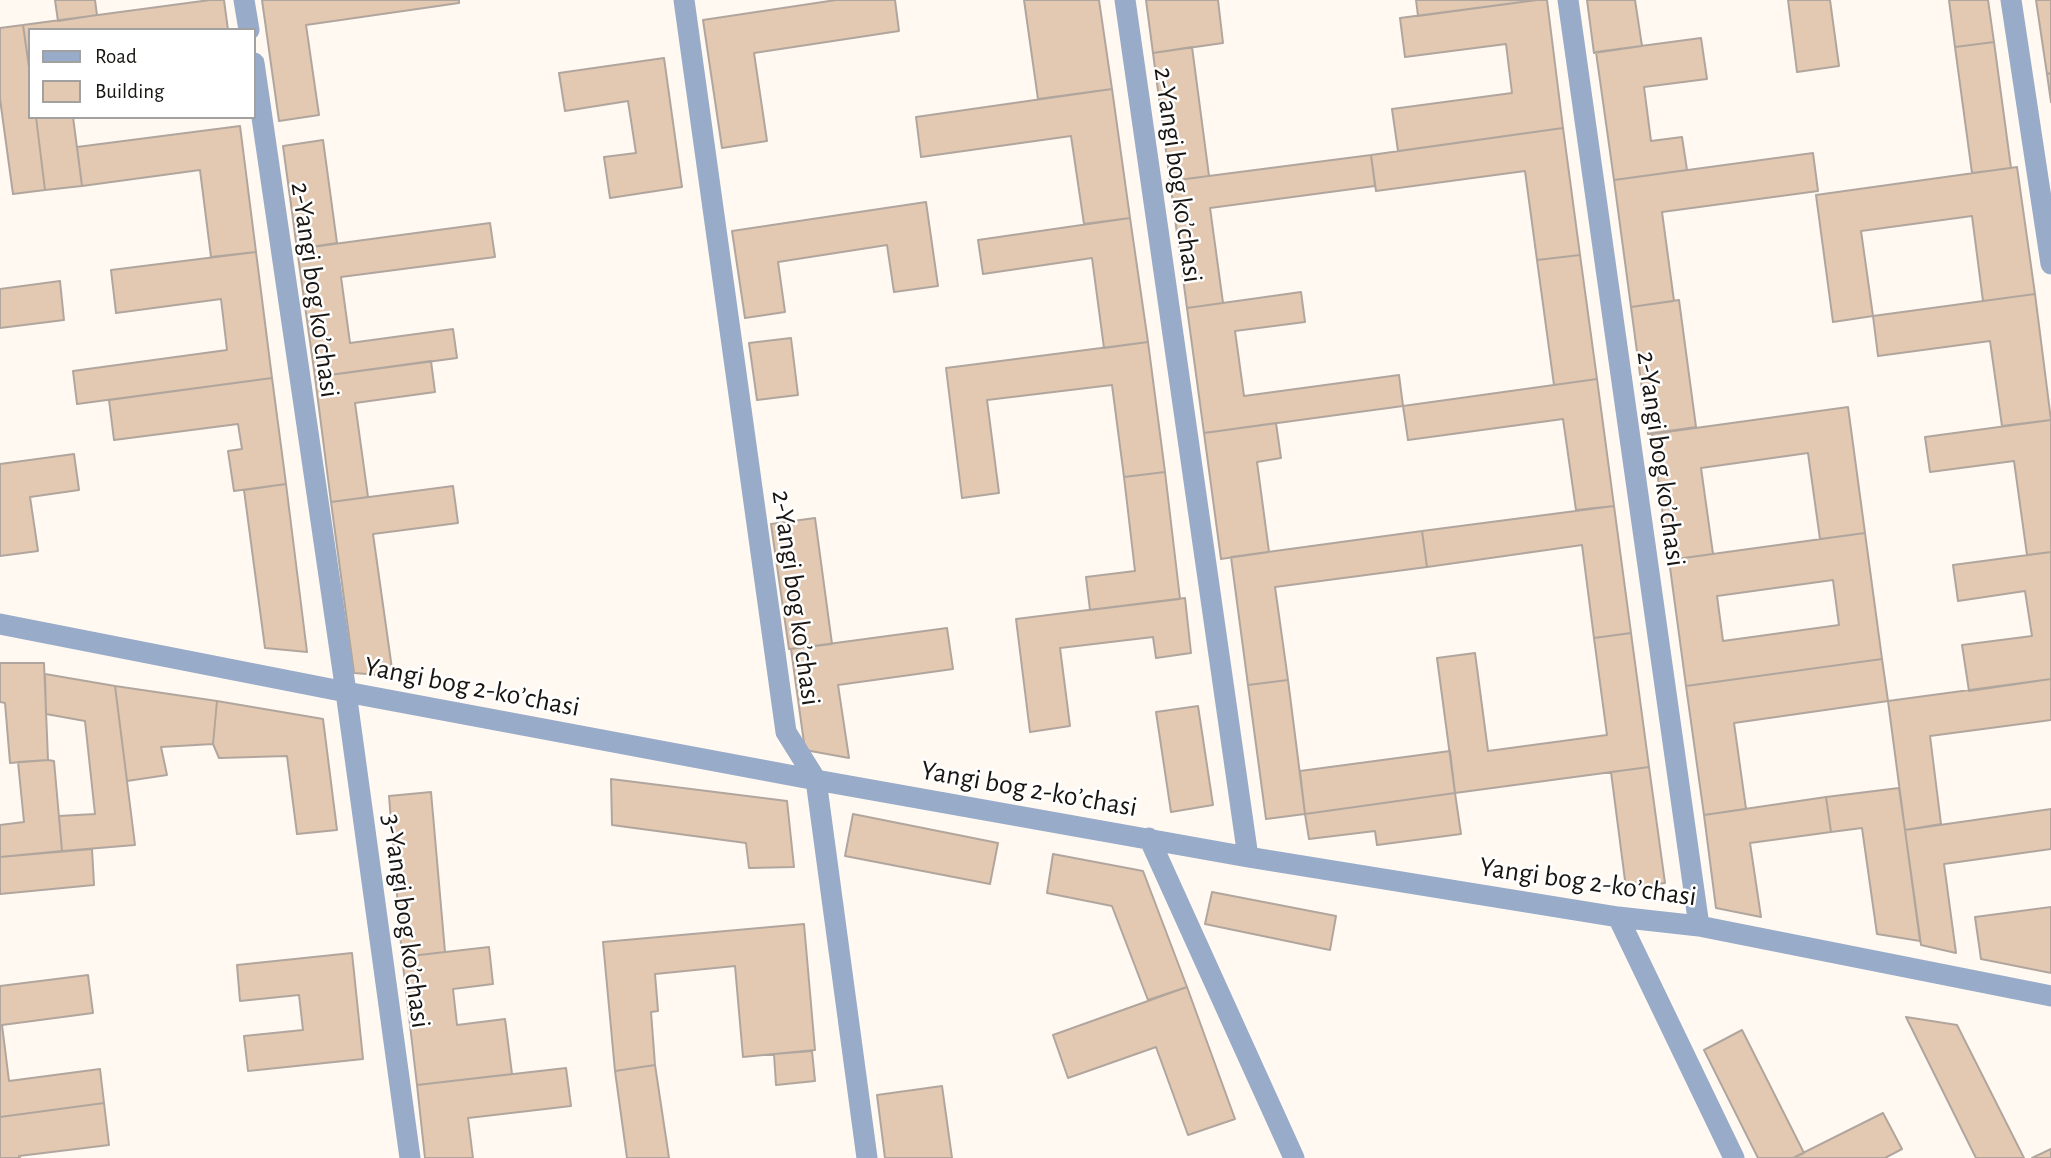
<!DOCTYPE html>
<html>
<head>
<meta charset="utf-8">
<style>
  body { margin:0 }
  #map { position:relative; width:2051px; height:1158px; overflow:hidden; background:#fff9f2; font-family:"Alegreya Sans",sans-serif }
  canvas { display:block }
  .legend { position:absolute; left:28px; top:28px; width:228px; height:91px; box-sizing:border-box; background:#fff; border:2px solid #a3a1a0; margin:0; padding:9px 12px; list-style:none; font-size:21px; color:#181512 }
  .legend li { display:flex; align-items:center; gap:14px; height:35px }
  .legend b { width:35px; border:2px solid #a3a1a0 }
</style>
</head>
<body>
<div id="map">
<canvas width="2051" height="1158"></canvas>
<ul class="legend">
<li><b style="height:9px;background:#98abc8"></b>Road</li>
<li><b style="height:19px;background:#e4c9b2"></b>Building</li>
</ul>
</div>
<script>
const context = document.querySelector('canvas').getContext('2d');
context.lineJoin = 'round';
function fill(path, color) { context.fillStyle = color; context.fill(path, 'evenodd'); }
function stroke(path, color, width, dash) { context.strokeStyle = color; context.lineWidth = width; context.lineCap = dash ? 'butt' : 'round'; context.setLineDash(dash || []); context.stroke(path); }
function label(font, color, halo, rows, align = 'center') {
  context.font = font + ' "Alegreya Sans",sans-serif'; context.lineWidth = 5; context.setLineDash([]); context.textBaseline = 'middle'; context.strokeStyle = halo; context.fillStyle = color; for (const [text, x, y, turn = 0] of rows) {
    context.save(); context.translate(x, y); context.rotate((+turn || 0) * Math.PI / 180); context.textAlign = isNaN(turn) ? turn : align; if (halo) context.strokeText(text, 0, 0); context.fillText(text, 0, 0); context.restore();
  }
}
const building = new Path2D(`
  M 55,0 L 95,0 L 97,15 L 58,21 Z
  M 210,0 L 224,0 L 228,30 L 30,30 L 30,74 L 23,25 Z
  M 262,0 L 459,0 L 459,3 L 306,25 L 319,115 L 279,121 Z
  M 836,0 L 895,0 L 899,31 L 754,53 L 767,141 L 722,148 L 703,20 Z
  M 1024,0 L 1099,0 L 1112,89 L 1038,99 Z
  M 1146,0 L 1218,0 L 1223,43 L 1153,53 Z
  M 1416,0 L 1537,0 L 1418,16 Z
  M 1537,0 L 1547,0 L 1563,128 L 1398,151 L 1392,109 L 1512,93 L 1506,44 L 1405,57 L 1400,18 Z
  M 1587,0 L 1635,0 L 1642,46 L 1594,53 Z
  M 1788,0 L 1830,0 L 1839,66 L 1797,72 Z
  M 1949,0 L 1988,0 L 1994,42 L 1955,47 Z
  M 2036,0 L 2051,0 L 2051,73 L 2047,74 Z
  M 23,25 L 30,74 L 30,117 L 36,117 L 45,190 L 13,194 L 0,99 L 0,28 Z
  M 1701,38 L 1707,79 L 1644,87 L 1651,141 L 1682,137 L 1687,170 L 1614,180 L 1596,52 Z
  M 1994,42 L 2011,168 L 1972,173 L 1955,47 Z
  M 1192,47 L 1209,176 L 1170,181 L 1153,53 Z
  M 664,58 L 682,187 L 610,198 L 604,157 L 636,153 L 628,101 L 565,111 L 559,73 Z
  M 2051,73 L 2051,102 L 2047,74 Z
  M 1112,89 L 1130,218 L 1084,224 L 1071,136 L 921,157 L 916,117 Z
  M 36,117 L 73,117 L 82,186 L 45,190 Z
  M 240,126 L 256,252 L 211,257 L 200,170 L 82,186 L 77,147 Z
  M 1563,128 L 1580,255 L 1537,260 L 1525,171 L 1376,191 L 1371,155 Z
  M 323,140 L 337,243 L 297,249 L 283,146 Z
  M 1813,153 L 1818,191 L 1662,212 L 1674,301 L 1631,307 L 1614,180 Z
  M 1371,155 L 1375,186 L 1210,208 L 1223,303 L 1187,308 L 1170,181 Z
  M 2017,167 L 2035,294 L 1983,301 L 1972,216 L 1861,231 L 1873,316 L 1833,322 L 1816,195 Z
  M 926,202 L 938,286 L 894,292 L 887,245 L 778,262 L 785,312 L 745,318 L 732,231 Z
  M 1130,218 L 1148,342 L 1104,348 L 1092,258 L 983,274 L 978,240 Z
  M 490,223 L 495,257 L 341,277 L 350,343 L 453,329 L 457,358 L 315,377 L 297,249 Z
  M 256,252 L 272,378 L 77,404 L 73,371 L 227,350 L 221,299 L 116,313 L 111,270 Z
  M 1580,255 L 1597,379 L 1554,385 L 1537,260 Z
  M 60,281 L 64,320 L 0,328 L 0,289 Z
  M 1301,292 L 1305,322 L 1235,331 L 1244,396 L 1399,375 L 1403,406 L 1204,433 L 1187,308 Z
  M 2035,294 L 2051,420 L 2002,426 L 1990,341 L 1878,356 L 1873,316 Z
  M 1679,300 L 1696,427 L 1648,434 L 1631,307 Z
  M 791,338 L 798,395 L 757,400 L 749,343 Z
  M 1148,342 L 1165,472 L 1124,477 L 1112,385 L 987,400 L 999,493 L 962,498 L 946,368 Z
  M 431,361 L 435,392 L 355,403 L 368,497 L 331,502 L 315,377 Z
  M 272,378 L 286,484 L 234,491 L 228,451 L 242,449 L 238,424 L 114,440 L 109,400 Z
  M 1597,379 L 1614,506 L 1576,510 L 1563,419 L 1408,440 L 1403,406 Z
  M 1848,407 L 1865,533 L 1820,539 L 1808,453 L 1701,468 L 1713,554 L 1669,560 L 1652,434 Z
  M 2051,420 L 2051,552 L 2027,555 L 2014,461 L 1930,472 L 1925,437 Z
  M 1276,423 L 1281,458 L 1257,462 L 1269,552 L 1221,559 L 1204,433 Z
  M 74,454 L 79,490 L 30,497 L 38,551 L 0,556 L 0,464 Z
  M 1165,472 L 1180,599 L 1090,610 L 1086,577 L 1135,571 L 1124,477 Z
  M 286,484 L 307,652 L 265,648 L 244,490 Z
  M 453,486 L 458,523 L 373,534 L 393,676 L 354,673 L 331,502 Z
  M 1614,506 L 1631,633 L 1594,638 L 1582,545 L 1427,567 L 1422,531 Z
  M 815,518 L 832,644 L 789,649 L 771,524 Z
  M 1422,531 L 1427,567 L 1275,587 L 1288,680 L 1248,685 L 1231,557 Z
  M 1865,533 L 1882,659 L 1686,686 L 1669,560 ZM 1833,580 L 1839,625 L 1723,641 L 1717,596 Z
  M 2051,552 L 2051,679 L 1969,691 L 1962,645 L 2032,636 L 2025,591 L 1958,601 L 1953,565 Z
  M 1185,598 L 1191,653 L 1156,658 L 1153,637 L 1060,648 L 1070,726 L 1030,732 L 1016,619 Z
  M 947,628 L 953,669 L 838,685 L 849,758 L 805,750 L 791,649 Z
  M 1631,633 L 1649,767 L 1455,793 L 1437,658 L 1475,653 L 1488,751 L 1607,735 L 1594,638 Z
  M 1882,659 L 1888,701 L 1734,723 L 1746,809 L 1704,815 L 1686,686 Z
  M 0,663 L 44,663 L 48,760 L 10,763 L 5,703 L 0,702 Z
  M 45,674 L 115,686 L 135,845 L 62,851 L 59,816 L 95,814 L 85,721 L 46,714 Z
  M 2051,679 L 2051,720 L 1930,736 L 1941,824 L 1905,830 L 1888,701 Z
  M 1288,680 L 1305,814 L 1266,819 L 1248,685 Z
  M 115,686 L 217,701 L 213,744 L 161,747 L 167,775 L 127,781 Z
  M 217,701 L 323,719 L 337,830 L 297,834 L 287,756 L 219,758 L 213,744 Z
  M 1198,706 L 1213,805 L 1171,812 L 1156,712 Z
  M 1450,751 L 1455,793 L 1305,814 L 1300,771 Z
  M 48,760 L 54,761 L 62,851 L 0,857 L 0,825 L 24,822 L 18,762 Z
  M 1649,767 L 1665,883 L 1626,888 L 1611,772 Z
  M 611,779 L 787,801 L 794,867 L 749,868 L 746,843 L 612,825 Z
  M 1899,788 L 1905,830 L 1920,941 L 1877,934 L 1862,828 L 1831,832 L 1826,797 Z
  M 431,792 L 445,952 L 402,957 L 389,796 Z
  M 1455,793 L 1461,834 L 1377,845 L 1375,831 L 1309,839 L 1305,814 Z
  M 1826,797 L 1831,832 L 1750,843 L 1761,917 L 1716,908 L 1704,815 Z
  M 2051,809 L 2051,849 L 1944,864 L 1956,953 L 1921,945 L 1905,830 Z
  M 853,814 L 998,843 L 990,884 L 845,856 Z
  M 92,849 L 94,885 L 0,894 L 0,857 Z
  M 1053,854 L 1143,871 L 1187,987 L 1148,1000 L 1112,906 L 1047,893 Z
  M 1212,892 L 1336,916 L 1330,950 L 1205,924 Z
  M 2051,907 L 2051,973 L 1981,959 L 1975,917 Z
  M 804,924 L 815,1050 L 743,1057 L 735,966 L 655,974 L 658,1011 L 651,1012 L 655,1065 L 615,1071 L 603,942 Z
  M 489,947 L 493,984 L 453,989 L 457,1025 L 505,1019 L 512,1074 L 417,1085 L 402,957 Z
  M 352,953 L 363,1059 L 248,1071 L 244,1036 L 303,1030 L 299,995 L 240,1001 L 237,965 Z
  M 88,975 L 93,1013 L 2,1025 L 9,1081 L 100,1069 L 104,1103 L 0,1117 L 0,986 Z
  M 1187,987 L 1235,1119 L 1188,1135 L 1156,1047 L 1068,1078 L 1053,1035 Z
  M 1906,1017 L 1957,1025 L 2024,1158 L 1976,1158 Z
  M 1742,1030 L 1804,1153 L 1793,1158 L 1758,1158 L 1704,1050 Z
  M 812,1051 L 815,1081 L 776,1085 L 774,1054 Z
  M 655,1065 L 669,1158 L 627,1158 L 615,1071 Z
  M 566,1068 L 571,1106 L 468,1118 L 473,1158 L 425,1158 L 417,1085 Z
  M 942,1086 L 952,1158 L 885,1158 L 877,1095 Z
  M 104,1103 L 109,1145 L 19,1156 L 20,1158 L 0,1158 L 0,1117 Z
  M 1883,1113 L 1902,1149 L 1885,1158 L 1793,1158 Z
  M 2051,1149 L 2051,1158 L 2032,1158 Z`);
fill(building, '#e4c9b2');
stroke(building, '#b1a69d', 2);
stroke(new Path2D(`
  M 244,0 L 249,30
  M 684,0 L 786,732 L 816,780 L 867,1158
  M 1125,0 L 1248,857
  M 1568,0 L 1699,926
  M 2011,0 L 2051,264
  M 254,63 L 346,692 L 410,1158
  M 0,624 L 346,692 L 816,780 L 1248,857 L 1618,917 L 1699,926 L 2051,996
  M 1149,838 L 1294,1158
  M 1618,917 L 1734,1158`), '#98abc8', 21);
label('28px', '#181512', '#fff', [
  ["2-Yangi bog koʼchasi",1178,175,82],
  ["2-Yangi bog koʼchasi",315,290,82],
  ["2-Yangi bog koʼchasi",1661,459,82],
  ["2-Yangi bog koʼchasi",796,598,82],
  ["Yangi bog 2-koʼchasi",472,687,11],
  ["Yangi bog 2-koʼchasi",1029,789,10],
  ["Yangi bog 2-koʼchasi",1588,882,8],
  ["3-Yangi bog koʼchasi",406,921,82]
]);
</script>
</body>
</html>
